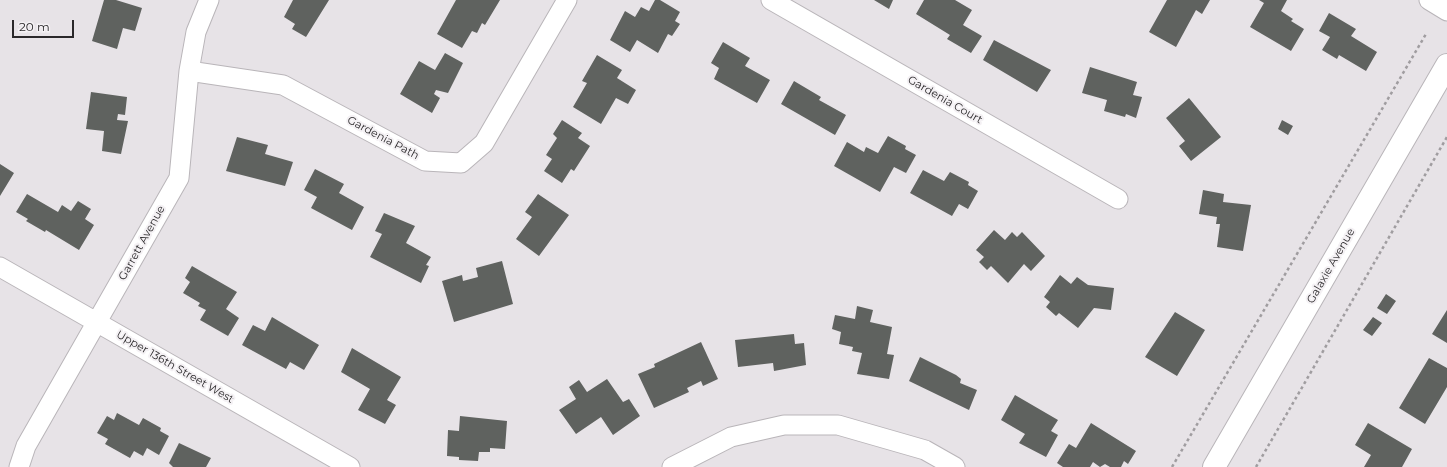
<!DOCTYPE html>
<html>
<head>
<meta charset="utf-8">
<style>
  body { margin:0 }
  #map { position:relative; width:1447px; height:467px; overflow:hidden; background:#e7e3e7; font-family:Montserrat,sans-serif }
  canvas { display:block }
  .scale { position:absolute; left:12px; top:20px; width:62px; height:18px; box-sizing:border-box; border:2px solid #2a282a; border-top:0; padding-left:5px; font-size:12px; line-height:14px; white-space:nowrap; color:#2a282a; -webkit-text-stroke:3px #f4f1f4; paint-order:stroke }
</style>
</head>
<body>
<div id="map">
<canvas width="1447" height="467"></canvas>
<div class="scale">20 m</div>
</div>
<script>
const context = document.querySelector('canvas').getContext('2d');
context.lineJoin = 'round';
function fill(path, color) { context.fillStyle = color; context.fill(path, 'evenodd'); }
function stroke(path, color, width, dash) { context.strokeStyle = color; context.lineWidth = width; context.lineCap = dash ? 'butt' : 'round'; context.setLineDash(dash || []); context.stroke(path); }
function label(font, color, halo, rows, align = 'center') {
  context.font = font + ' Montserrat,sans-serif'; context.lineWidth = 4; context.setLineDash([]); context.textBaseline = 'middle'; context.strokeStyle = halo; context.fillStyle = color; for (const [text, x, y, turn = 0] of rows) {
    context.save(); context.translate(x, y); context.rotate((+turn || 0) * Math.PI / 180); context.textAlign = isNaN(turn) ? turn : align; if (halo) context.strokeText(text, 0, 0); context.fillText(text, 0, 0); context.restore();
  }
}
fill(new Path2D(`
  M 104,0 L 116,0 L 142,8 L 135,31 L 123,28 L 117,49 L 92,41 Z
  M 293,0 L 329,0 L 306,37 L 292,29 L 295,24 L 284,17 Z
  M 456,0 L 500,0 L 485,25 L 482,23 L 477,33 L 472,31 L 462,48 L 437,34 Z
  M 655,0 L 660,0 L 680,12 L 675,21 L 680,24 L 672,36 L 668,34 L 658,53 L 637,40 L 630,52 L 610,40 L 625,11 L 635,17 L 641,7 L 649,11 Z
  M 874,0 L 893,0 L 889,9 Z
  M 924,0 L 955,0 L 972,10 L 963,25 L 982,36 L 971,53 L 947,39 L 950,35 L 916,14 Z
  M 1167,0 L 1210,0 L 1202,14 L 1196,10 L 1176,47 L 1149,32 Z
  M 1259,0 L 1287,0 L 1281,11 L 1293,19 L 1291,21 L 1304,29 L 1291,51 L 1250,27 L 1264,3 Z
  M 1329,13 L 1356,29 L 1351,36 L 1377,52 L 1366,71 L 1339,55 L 1337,59 L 1322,50 L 1330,37 L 1319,31 Z
  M 994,40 L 1051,70 L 1037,92 L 983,60 Z
  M 723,42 L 750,58 L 745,66 L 770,80 L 757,103 L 714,79 L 719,68 L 711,63 Z
  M 445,53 L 463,63 L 448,93 L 436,90 L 434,94 L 440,98 L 432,113 L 400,94 L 419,61 L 435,70 Z
  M 597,55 L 622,70 L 617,78 L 636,90 L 628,104 L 616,98 L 601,124 L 573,107 L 587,83 L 582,81 Z
  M 1090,67 L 1137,82 L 1133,95 L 1142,97 L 1136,118 L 1126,114 L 1125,117 L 1104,111 L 1107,100 L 1082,93 Z
  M 794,81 L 821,97 L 819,100 L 846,115 L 835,135 L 781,104 Z
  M 91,92 L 127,97 L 125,115 L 118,114 L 117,120 L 128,121 L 121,154 L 102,151 L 104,131 L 86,129 Z
  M 1189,98 L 1221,137 L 1191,161 L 1179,146 L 1185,141 L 1166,118 Z
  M 562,120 L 582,133 L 578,138 L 590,146 L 574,171 L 571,169 L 562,183 L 544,171 L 552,159 L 546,155 L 557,138 L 553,134 Z
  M 1282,120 L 1293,126 L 1288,135 L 1278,129 Z
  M 888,136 L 906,146 L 905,149 L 916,155 L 906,173 L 894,167 L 880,192 L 834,166 L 847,142 L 864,152 L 866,147 L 878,153 Z
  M 237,137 L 268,145 L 265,154 L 293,162 L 285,186 L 226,171 Z
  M 0,164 L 14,173 L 0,196 Z
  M 315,169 L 344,184 L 339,193 L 364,207 L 352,230 L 311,208 L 317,197 L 304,190 Z
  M 923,170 L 944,181 L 950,172 L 969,182 L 968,185 L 978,191 L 968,209 L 959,204 L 952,216 L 910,193 Z
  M 1203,190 L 1224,194 L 1223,202 L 1251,205 L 1243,251 L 1217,247 L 1220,224 L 1216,224 L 1217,217 L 1199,214 Z
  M 27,194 L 58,212 L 62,205 L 71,211 L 78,201 L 91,209 L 85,219 L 94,225 L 79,250 L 46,230 L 45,232 L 26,221 L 28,219 L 16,212 Z
  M 538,194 L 569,215 L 539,256 L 516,239 L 532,217 L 525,212 Z
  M 384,213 L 415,226 L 406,243 L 431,257 L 426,265 L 429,266 L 421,283 L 370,257 L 382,234 L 375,231 Z
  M 994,230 L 1005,240 L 1012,232 L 1017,237 L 1022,232 L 1045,256 L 1031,271 L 1024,264 L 1008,283 L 991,266 L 987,270 L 979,262 L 984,257 L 976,250 Z
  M 502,261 L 513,304 L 454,322 L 442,281 L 462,275 L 463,281 L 478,277 L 476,268 Z
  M 192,266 L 237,292 L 226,309 L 239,318 L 228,336 L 200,320 L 206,310 L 198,306 L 200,303 L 183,293 L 190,282 L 185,278 Z
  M 1060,275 L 1071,284 L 1077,277 L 1088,285 L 1114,288 L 1111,310 L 1094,308 L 1078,328 L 1059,313 L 1056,316 L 1046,307 L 1050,302 L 1044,297 Z
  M 1386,294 L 1396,301 L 1387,314 L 1377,308 Z
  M 857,306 L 873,310 L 870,322 L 892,327 L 887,354 L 894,355 L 889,379 L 857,374 L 862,353 L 852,351 L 853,347 L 839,344 L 841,332 L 832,329 L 835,315 L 855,319 Z
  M 1447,310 L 1447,343 L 1432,334 Z
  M 1175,312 L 1205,330 L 1177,376 L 1145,357 Z
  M 272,317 L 319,345 L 304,370 L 290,362 L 286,369 L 242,345 L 253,325 L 265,331 Z
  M 1373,317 L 1382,323 L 1372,336 L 1363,330 Z
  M 794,334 L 795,344 L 804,343 L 806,365 L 774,371 L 773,363 L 738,367 L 735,340 Z
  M 701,342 L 718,379 L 703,386 L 701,381 L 687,388 L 689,392 L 654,408 L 638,374 L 655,367 L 654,364 Z
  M 352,348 L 401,377 L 387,400 L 396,405 L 385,424 L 358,410 L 370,389 L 341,372 Z
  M 920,357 L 956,375 L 961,379 L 960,383 L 977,390 L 969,410 L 909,381 Z
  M 1429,358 L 1447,368 L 1447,387 L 1425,424 L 1399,408 Z
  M 607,379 L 623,402 L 629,399 L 640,416 L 613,435 L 601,417 L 576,434 L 559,410 L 576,399 L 569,387 L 579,380 L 587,392 Z
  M 1015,395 L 1058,420 L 1051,431 L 1058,435 L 1046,457 L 1019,443 L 1025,434 L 1001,420 Z
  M 117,413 L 139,425 L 143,418 L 161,428 L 160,431 L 169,436 L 159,455 L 147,448 L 143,456 L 134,451 L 130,458 L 105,444 L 108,439 L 97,433 L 107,416 L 114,420 Z
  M 460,416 L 507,421 L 505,449 L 490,448 L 490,452 L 479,452 L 478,461 L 459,460 L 459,457 L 447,456 L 448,430 L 459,431 Z
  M 1091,423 L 1136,451 L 1128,464 L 1124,461 L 1121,467 L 1110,467 L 1105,464 L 1100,467 L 1093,462 L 1090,467 L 1063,467 L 1057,463 L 1069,444 L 1076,448 Z
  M 1368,423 L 1412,449 L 1402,467 L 1364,467 L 1371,455 L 1355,445 Z
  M 179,443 L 211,458 L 206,467 L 173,467 L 169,463 Z`), '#5f625f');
const street = new Path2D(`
  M 771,0 L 1118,199
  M 1429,0 L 1447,11
  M 189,71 L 283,85 L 425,161 L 461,163 L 484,143 L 567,0
  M 0,267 L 350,467
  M 19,467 L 26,446 L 179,178 L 189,71 L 196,32 L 209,0
  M 672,467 L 731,437 L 784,425 L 838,425 L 925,450 L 955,467`);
const secondary = new Path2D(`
  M 1214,467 L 1447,65`);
stroke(street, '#b9b5b9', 21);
stroke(secondary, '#b9b5b9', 24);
stroke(new Path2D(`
  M 1172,467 L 1426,34
  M 1256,467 L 1447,137`), '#a09da0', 2.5, [3, 3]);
stroke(street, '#fff', 19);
stroke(secondary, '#fff', 22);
label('11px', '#2a282a', '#f4f1f4', [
  ["Gardenia Court",945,100,30],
  ["Gardenia Path",383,138,28],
  ["Garrett Avenue",142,243,-61],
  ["Galaxie Avenue",1331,266,-60],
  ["Upper 136th Street West",175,367,30]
]);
</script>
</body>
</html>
